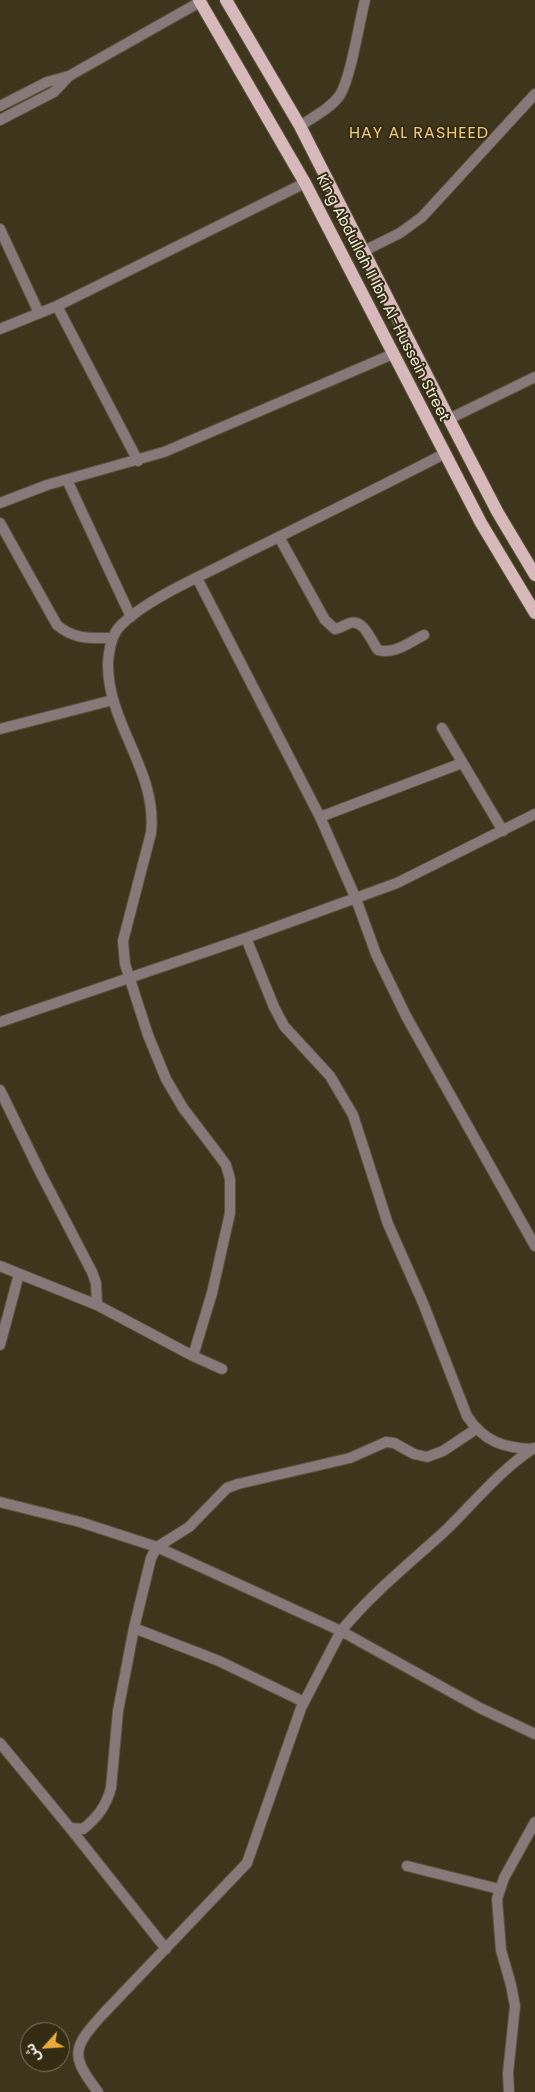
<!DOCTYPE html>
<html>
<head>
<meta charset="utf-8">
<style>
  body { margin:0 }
  #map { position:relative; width:535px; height:2092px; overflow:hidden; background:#3d351c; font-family:Poppins,"Noto Sans Arabic",sans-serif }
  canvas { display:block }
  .north { position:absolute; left:20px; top:2022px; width:50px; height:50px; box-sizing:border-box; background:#332b12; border:1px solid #807964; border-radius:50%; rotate:244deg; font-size:14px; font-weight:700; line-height:20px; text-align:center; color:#f3eedf }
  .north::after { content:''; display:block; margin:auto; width:18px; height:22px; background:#e7ac37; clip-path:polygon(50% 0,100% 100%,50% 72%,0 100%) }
</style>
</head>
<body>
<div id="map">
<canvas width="535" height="2092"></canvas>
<div class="north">ش</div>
</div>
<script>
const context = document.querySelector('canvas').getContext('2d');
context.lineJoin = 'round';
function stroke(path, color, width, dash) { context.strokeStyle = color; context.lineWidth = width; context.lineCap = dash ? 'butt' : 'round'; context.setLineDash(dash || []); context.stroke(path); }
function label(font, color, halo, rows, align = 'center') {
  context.font = font + ' Poppins,sans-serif'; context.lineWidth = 4; context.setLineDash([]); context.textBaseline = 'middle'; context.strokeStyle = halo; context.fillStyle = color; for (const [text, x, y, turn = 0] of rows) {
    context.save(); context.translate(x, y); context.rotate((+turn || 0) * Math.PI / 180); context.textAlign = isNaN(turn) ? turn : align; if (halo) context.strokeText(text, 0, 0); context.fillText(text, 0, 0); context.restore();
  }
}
const minor = new Path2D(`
  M 300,126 C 313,117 330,109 340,95 C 351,77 359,23 365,0
  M 0,229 L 39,313
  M 364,251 L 400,233 L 422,217 L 535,94
  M 57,306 L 138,461
  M 0,329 L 57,306 L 305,183
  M 449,419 L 535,377
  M 67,480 L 131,617
  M 0,503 L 47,485 L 164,452 L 393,354
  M 0,523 L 57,625 C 75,640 90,638 112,638
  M 279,537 L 325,620 L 335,629 C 341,628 344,625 350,623 C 364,619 371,641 378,650 C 394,655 410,642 424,635
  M 197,578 L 320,817 L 356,899 L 376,954 L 406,1016 L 535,1246
  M 442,728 L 503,831
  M 0,729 L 113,700
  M 320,817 L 462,763
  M 246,938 L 274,1007 L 284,1026 L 330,1076 L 353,1115 L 388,1224 L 423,1303 L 467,1416 C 484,1442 504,1448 533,1449
  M 0,1022 L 246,938 L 397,883 L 535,814
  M 0,1090 L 41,1174 L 92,1272 L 96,1283 L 97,1305
  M 0,1266 L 97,1305 L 193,1356 L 222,1369
  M 0,1345 L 19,1274
  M 193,1356 L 212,1293 L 230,1213 L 230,1179 L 226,1165 L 218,1154 L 183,1108 L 166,1079 L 148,1035 L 125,964 L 123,941 L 151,833 C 158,771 107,724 108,663 C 109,650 111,635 121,625 C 150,597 202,576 238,557 C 307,523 376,489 444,454
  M 534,1448 C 500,1470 474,1503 445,1531 C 410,1563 371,1594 341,1631 L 480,1708 L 535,1734
  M 0,1502 L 80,1522 L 157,1547 L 341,1631 L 301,1708 L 247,1863 L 103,2014 C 72,2048 70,2055 98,2092
  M 304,1702 L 219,1661 L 134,1628 L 151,1558 L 157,1547 L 189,1527 L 227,1488 L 238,1484 L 350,1458 L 386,1442 L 394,1443 L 414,1454 L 427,1457 L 443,1451 L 476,1429
  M 0,1743 L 70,1828 L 83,1829 C 98,1817 106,1806 111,1788 L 118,1711 L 134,1628
  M 70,1828 L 166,1949
  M 407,1866 L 499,1889
  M 509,2092 L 508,2073 L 515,2006 L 511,1985 L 501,1950 L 497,1899 L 504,1878 L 535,1822`);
const tertiary = new Path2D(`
  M 0,106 L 47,82 L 69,76 L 200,2
  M 0,120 L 54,92 L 69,76`);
const primary = new Path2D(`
  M 199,0 L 305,183 L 481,523 L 535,613
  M 226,0 L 300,126 L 449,419 L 498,513 L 535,575`);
stroke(minor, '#5a533b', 12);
stroke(tertiary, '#5a533b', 12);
stroke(primary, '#5a533b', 14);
stroke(minor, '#877879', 10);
stroke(tertiary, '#877879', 10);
stroke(primary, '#d7b9bb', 12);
label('15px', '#f3eedf', '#332b12', [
  ["King Abdullah II Ibn Al-Hussein Street",382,298,63]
]);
context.letterSpacing = '1px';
label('16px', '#f2c882', '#332b12', [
  ["HAY AL RASHEED",419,134]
]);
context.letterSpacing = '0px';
</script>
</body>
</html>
